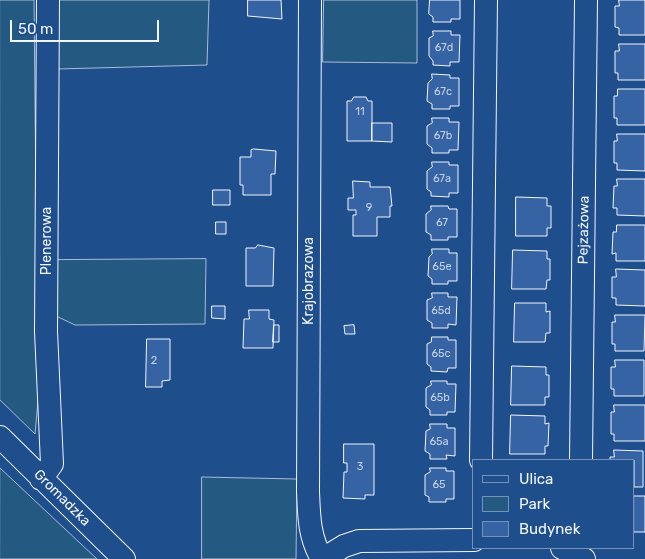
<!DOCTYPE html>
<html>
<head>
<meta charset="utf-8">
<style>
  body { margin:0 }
  #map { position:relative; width:645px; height:559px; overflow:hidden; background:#1f4e8c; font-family:Rubik,sans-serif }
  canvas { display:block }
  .legend { position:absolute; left:472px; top:459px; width:162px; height:90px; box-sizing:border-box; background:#1f4e8c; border:1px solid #7391ba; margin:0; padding:6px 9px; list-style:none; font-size:15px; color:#f2f6ff }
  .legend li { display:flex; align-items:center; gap:10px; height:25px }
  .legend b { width:25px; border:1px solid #7391ba }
  .scale { position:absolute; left:10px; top:20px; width:149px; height:22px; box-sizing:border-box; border:2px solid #f2f6ff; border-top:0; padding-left:6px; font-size:15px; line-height:18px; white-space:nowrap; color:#f2f6ff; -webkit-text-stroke:4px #1f4e8c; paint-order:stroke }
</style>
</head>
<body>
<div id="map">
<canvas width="645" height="559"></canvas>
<ul class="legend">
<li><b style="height:6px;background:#1f4e8c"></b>Ulica</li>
<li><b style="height:14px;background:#245a82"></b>Park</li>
<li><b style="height:14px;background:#3563a3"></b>Budynek</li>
</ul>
<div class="scale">50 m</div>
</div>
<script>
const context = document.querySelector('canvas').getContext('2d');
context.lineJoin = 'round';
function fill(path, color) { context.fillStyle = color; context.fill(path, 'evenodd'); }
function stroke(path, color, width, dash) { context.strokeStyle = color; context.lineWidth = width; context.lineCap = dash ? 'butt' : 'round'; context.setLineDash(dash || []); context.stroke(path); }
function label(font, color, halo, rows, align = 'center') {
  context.font = font + ' Rubik,sans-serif'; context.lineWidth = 4; context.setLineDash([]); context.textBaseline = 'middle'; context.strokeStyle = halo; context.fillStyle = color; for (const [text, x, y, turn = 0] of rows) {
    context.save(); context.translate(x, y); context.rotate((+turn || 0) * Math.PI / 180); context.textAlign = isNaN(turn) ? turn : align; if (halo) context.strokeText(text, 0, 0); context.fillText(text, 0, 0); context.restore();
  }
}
const green = new Path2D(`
  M 0,0 L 34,0 L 38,401 L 35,434 L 0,400 Z
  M 57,0 L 209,0 L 207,65 L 57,69 Z
  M 324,0 L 417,0 L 417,63 L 323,62 Z
  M 206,259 L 205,324 L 75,325 L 56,316 L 56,260 Z
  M 0,468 L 97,559 L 0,559 Z
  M 202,477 L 297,479 L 296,559 L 202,559 Z`);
fill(green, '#245a82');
stroke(green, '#a8bbd7', 1);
const building = new Path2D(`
  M 248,0 L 281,0 L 282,19 L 248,16 Z
  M 430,0 L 460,0 L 460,19 L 451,19 L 451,22 L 433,22 L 433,17 L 429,14 Z
  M 619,0 L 645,0 L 645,35 L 619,35 L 619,28 L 615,27 L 615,6 L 619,6 Z
  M 433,31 L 451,31 L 451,35 L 460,35 L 459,62 L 450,62 L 450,66 L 433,65 L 433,61 L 429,56 L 429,38 L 433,36 Z
  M 619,44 L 645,44 L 645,80 L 618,80 L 618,73 L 615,73 L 615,51 L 619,51 Z
  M 432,74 L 450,75 L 450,78 L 459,78 L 459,106 L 450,106 L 450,109 L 432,109 L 432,104 L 427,101 L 428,83 L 432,79 Z
  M 618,89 L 645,89 L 645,125 L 617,125 L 617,118 L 614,118 L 614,96 L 617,96 Z
  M 354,97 L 366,97 L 368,101 L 372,101 L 372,141 L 347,141 L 347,101 L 351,101 Z
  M 432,118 L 449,118 L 449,122 L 459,122 L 458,150 L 449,150 L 449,153 L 432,153 L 432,148 L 427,144 L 427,126 L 432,123 Z
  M 372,123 L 392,123 L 392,142 L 372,141 Z
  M 617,134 L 645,134 L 645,171 L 617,170 L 617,163 L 614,163 L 614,141 L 617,141 Z
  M 254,149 L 276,151 L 275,174 L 271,174 L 271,195 L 243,195 L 243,185 L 240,185 L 240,157 L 251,157 L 251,150 Z
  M 432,162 L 449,162 L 449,165 L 458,165 L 458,193 L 449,193 L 449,197 L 431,196 L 431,192 L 427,189 L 427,171 L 432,167 Z
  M 617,179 L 645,179 L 645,216 L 617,215 L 617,208 L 613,208 L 614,186 L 617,186 Z
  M 353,181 L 370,182 L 370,187 L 390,187 L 392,206 L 390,206 L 390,217 L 377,217 L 377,236 L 353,236 L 353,215 L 356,215 L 356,210 L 348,210 L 348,198 L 353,198 Z
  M 213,190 L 230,190 L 230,205 L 213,205 Z
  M 516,197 L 547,198 L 547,206 L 551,206 L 551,228 L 547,228 L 547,236 L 516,236 Z
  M 431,206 L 448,206 L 449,209 L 457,209 L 457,237 L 448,237 L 448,240 L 431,240 L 431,235 L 426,232 L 426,214 L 431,210 Z
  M 216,222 L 226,222 L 226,234 L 216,234 Z
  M 617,225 L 645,225 L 645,261 L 616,261 L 616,253 L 612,254 L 613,232 L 616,232 Z
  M 258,245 L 274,248 L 273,286 L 246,286 L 246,248 L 255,248 Z
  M 432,249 L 449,249 L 449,253 L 457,253 L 457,281 L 448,281 L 448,284 L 432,284 L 432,279 L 428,276 L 429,257 L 432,254 Z
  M 513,250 L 547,251 L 547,259 L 550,259 L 550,280 L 547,280 L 546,289 L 512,289 Z
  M 616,269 L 645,270 L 645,306 L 616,305 L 616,298 L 612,298 L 612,277 L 616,277 Z
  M 432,293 L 448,293 L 448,297 L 457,297 L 456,325 L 448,324 L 448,328 L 432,328 L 432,323 L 427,320 L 427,300 L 432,298 Z
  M 515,303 L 546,303 L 546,312 L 550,311 L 550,333 L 546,333 L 545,342 L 514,342 Z
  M 212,306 L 225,306 L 225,319 L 212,318 Z
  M 249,310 L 269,310 L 269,319 L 274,320 L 273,348 L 243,348 L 244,319 L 249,319 Z
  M 615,315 L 645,315 L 644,351 L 615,351 L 615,344 L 612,344 L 612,322 L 615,322 Z
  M 274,325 L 279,325 L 279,342 L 273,342 Z
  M 354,325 L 355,334 L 345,334 L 344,326 Z
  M 432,337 L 448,337 L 448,340 L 456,340 L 456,368 L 448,368 L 447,372 L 431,371 L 431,367 L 427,364 L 427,344 L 431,342 Z
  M 147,339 L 170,339 L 170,380 L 162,381 L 162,387 L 146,387 Z
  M 615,360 L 644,360 L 644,396 L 614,396 L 614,389 L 611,389 L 611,367 L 615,367 Z
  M 512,366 L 546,367 L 546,375 L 549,375 L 549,397 L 545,397 L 545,405 L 511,405 Z
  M 431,381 L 447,381 L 447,384 L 456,384 L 455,412 L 447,412 L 447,415 L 430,415 L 430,410 L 426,407 L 426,388 L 431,385 Z
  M 614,405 L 645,405 L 645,441 L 614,441 L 614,434 L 611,434 L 611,412 L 614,412 Z
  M 511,415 L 545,416 L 545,424 L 549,423 L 548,446 L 545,446 L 545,454 L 510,454 Z
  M 430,424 L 447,424 L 447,428 L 455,428 L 455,456 L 446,455 L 447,459 L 430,459 L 430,454 L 425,451 L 426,431 L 430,429 Z
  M 344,444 L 374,444 L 374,495 L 365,495 L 365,499 L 343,498 L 344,472 L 347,472 L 347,463 L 344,463 Z
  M 614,450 L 643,451 L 643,487 L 634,487 L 634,460 L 610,460 L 610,457 L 614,457 Z
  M 430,468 L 446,468 L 446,471 L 454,471 L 454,499 L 446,499 L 446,502 L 429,502 L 429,497 L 425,495 L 425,475 L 430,472 Z
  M 634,496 L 645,496 L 645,532 L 634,532 Z`);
fill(building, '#3563a3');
stroke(building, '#f2f6ff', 1);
const minor = new Path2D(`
  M 310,0 L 308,491 C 309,516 309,537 322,559
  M 0,437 L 124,559
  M 481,460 L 486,0
  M 581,460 L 586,0
  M 41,479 L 52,464 L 46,331 L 48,0
  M 562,548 L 584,559
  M 323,559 L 344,546 L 359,541 L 474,540`);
stroke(minor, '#f2f6ff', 24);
stroke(minor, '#1f4e8c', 22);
label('11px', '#c3d1e8', null, [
  ["67d",444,48],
  ["67c",443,92],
  ["11",360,112],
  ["67b",443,136],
  ["67a",442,179],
  ["9",369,208],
  ["67",442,223],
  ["65e",442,267],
  ["65d",441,311],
  ["65c",441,354],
  ["2",154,361],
  ["65b",440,398],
  ["65a",439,442],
  ["3",360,467],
  ["65",439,485]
]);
label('14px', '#f2f6ff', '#1f4e8c', [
  ["Pejzażowa",584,230,-89],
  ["Plenerowa",47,241,-90],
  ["Krajobrazowa",309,281,-90],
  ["Gromadzka",62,498,45]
]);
</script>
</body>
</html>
